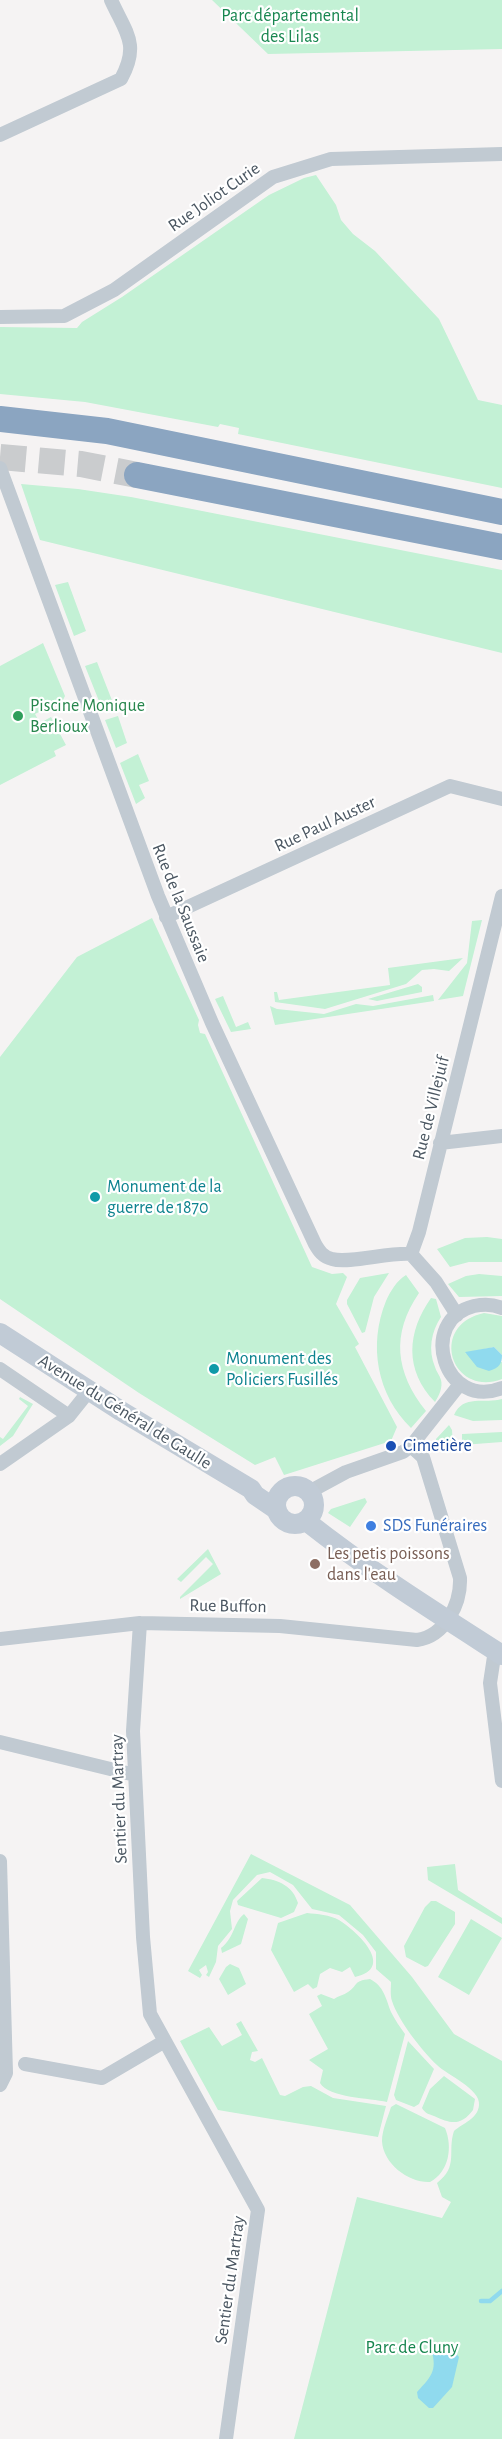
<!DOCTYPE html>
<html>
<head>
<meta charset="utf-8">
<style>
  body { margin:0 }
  canvas { display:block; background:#f5f3f3 }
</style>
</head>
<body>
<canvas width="502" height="2439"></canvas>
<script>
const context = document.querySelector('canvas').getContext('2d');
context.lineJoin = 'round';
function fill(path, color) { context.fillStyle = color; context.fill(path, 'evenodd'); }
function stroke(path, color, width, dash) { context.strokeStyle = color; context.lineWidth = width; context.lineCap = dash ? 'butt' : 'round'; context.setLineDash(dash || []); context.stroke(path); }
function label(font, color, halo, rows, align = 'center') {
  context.font = font + ' "Alegreya Sans",sans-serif'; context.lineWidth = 4.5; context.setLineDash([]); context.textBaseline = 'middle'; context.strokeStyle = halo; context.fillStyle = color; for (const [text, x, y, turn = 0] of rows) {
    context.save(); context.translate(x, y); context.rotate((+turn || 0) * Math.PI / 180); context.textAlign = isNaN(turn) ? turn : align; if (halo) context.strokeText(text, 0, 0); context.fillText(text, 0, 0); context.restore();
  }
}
fill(new Path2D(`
  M 212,0 L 502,0 L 502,49 L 268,54 Z
  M 316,175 L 336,205 L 341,220 L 353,234 L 375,251 L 439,319 L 478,400 L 502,405 L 502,488 L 238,434 L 239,428 L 220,424 L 218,427 L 85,402 L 0,394 L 0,327 L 77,328 L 82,322 L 122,297 L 269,195 L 304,178 Z
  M 21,484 L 78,489 L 131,497 L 502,570 L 502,653 L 40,540 Z
  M 68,582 L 86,631 L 74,636 L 55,585 Z
  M 43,643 L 65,696 L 63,700 L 35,714 L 40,723 L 51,717 L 66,745 L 54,751 L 56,756 L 0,785 L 0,666 Z
  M 97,662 L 115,708 L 106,711 L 102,701 L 99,701 L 85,666 Z
  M 118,716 L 127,743 L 116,748 L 105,720 Z
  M 138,754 L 149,781 L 139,785 L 145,798 L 136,804 L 120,763 Z
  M 152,918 L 199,1020 L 198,1025 L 200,1033 L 205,1034 L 312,1267 L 332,1274 L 343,1273 L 347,1277 L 336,1304 L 359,1344 L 355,1347 L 397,1427 L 391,1441 L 284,1475 L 275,1457 L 255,1465 L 139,1393 L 0,1299 L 0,1057 L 77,957 Z
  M 482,920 L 463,996 L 438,1000 L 467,963 L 472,921 Z
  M 463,958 L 449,971 L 434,969 L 422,970 L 406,984 L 325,1009 L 275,1002 L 274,992 L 277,992 L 279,1000 L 390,985 L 388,968 Z
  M 418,984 L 422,987 L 422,992 L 377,1001 L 368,999 Z
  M 433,995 L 434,1001 L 275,1025 L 270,1006 L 277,1009 L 324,1014 L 356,1004 L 373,1006 Z
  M 223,996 L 236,1027 L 248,1022 L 251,1029 L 231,1032 L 215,999 Z
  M 487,1237 L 502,1239 L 502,1262 L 469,1262 L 450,1267 L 437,1249 L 465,1238 Z
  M 389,1273 L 374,1297 L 365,1332 L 362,1333 L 347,1304 L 347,1300 L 360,1278 Z
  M 479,1274 L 502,1276 L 502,1296 L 459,1297 L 448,1284 L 466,1276 Z
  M 406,1275 L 419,1293 C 391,1334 395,1372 426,1411 L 411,1428 C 377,1395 368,1345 386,1301 C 390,1292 397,1280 406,1275 Z
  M 431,1298 L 436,1299 L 441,1317 C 431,1332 428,1350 435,1367 C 436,1371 440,1376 441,1380 C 443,1387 439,1396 435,1402 C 404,1370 407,1332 431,1298 Z
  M 484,1313 L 502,1316 L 502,1355 L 494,1347 L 465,1353 L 502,1362 L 502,1379 C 451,1398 428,1325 484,1313 Z
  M 20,1397 L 33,1404 L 13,1436 L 0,1446 L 0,1437 L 3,1439 L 28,1406 L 19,1399 Z
  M 502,1399 L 502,1420 L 473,1421 L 454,1415 C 463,1394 485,1404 502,1399 Z
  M 449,1425 L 452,1430 L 453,1445 L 435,1445 L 436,1439 Z
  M 502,1432 L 502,1442 L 462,1445 L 462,1434 Z
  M 365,1498 L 367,1502 L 350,1527 L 328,1513 L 331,1509 Z
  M 208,1549 L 221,1574 L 180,1599 L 180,1597 L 213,1564 L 206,1557 L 181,1582 L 177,1579 Z
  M 251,1854 L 350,1905 L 412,1977 L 454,2034 L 502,2061 L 502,2439 L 294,2439 L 357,2197 L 442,2218 L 451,2202 L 442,2197 L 437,2183 C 459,2166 447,2152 454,2131 C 463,2123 478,2119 479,2105 C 481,2089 447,2075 437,2065 C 422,2051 398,2020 392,2001 C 390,1995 391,1988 391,1982 L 376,1969 L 376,1952 L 363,1935 L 339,1915 L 312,1909 L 293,1885 L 270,1872 L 257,1875 L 233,1900 L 230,1911 L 232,1929 L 218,1946 L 216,1962 L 209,1977 L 206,1975 L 208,1972 L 206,1965 L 199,1970 L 202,1975 L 200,1978 L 188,1971 Z
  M 455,1864 L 458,1890 L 502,1918 L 502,1924 L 428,1880 L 427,1867 Z
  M 262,1878 C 279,1880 293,1886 298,1903 L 294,1912 L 281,1918 L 238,1905 L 237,1901 Z
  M 431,1901 L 436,1901 L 455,1912 L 455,1924 L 428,1966 L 425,1967 L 406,1957 L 404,1946 L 425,1907 Z
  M 307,1913 C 317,1914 330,1915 339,1920 C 358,1932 396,1968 355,1977 L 350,1967 L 342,1972 L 330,1968 L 320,1974 L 317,1987 L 313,1989 L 308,1984 L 294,1992 L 271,1950 L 278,1923 Z
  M 244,1914 L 248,1919 L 241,1944 L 222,1953 L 221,1948 C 235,1937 233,1923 244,1914 Z
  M 471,1919 L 502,1938 L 469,1995 L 438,1977 Z
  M 230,1964 L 239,1968 L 246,1984 L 228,1995 L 219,1979 L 226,1967 Z
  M 370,1979 C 384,1986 386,1999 391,2012 C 395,2020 400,2027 405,2034 L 387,2102 C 370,2098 329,2098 320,2083 L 323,2070 L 309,2060 L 328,2049 L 309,2014 L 322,2006 L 317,1996 L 321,1994 L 334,1999 C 338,1996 344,1995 348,1992 C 359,1985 352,1981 370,1979 Z
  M 241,2021 L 258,2051 L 252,2052 L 250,2060 L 255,2062 L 262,2058 L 280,2095 L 285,2096 L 303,2087 L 311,2086 L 333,2098 L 386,2106 L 378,2137 L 218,2110 L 180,2041 L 209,2027 L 222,2046 L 242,2035 L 236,2024 Z
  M 408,2041 L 434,2069 L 419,2104 L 414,2107 L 396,2100 L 394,2095 Z
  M 444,2076 L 475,2099 L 473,2110 C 461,2126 451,2124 434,2116 C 428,2114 425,2113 422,2108 L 430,2089 Z
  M 396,2104 L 445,2128 C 453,2147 449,2172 430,2182 C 409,2183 383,2164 382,2141 C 382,2130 388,2117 391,2107 Z`), '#c3f1d5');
fill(new Path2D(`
  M 494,1347 L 502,1355 C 502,1364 499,1368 489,1371 L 477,1367 L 465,1352 Z
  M 447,2343 L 459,2357 L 452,2387 L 433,2408 L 429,2408 L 418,2398 L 417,2392 C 433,2375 438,2369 430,2346 Z`), '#90daee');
stroke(new Path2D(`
  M 481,2301 L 490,2301 L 502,2291`), '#90daee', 4.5);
stroke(new Path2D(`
  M 0,457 L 81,464 L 137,475`), '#caccce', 26, [26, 13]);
stroke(new Path2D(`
  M 0,135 L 121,79 C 140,44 126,33 111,0
  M 0,317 L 64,316 L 114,290 L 273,177 L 331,159 L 502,154
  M 0,468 L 158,896 L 212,1023 L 315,1244 C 319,1251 323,1257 332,1259 C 349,1264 389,1252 411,1254
  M 166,917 L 450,786 L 502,799
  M 440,1143 L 502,1136
  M 411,1254 L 419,1232 L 502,896
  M 411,1254 L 436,1282 L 457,1315
  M 502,1308 C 493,1304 484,1304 474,1306 C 417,1320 444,1411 502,1388
  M 0,1369 L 69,1416
  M 0,1464 L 69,1416 L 89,1391
  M 309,1492 L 346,1472 L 403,1452 L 411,1446 L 460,1384
  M 140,1623 L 133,1731 L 143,1937 L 150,2014 L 258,2210 L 226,2439
  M 0,1639 L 140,1623 L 280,1626 L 417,1640 C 445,1636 461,1604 460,1578 L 423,1457 L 411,1446
  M 495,1650 L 490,1683 L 502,1781
  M 0,1742 L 135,1775
  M 0,1861 L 6,2073 L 0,2085
  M 25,2064 L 102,2078 L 165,2041`), '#c1cad2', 14);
stroke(new Path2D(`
  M 0,1333 L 121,1411 L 251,1489 L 255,1495 L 277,1510
  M276 1505a19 19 0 1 1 38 0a19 19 0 1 1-38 0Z
  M 306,1521 C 368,1570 435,1612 502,1655`), '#c1cbd6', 20);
stroke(new Path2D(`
  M 0,419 L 107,431 L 502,512
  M 137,475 L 502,547`), '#8ba5c1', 26);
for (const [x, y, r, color] of [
  [18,716,6,"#2e9e5b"],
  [95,1197,6,"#0f9aa8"],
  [214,1369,6,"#0f9aa8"],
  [391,1446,6,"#1a4fb4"],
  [371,1526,6,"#3f7fe0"],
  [315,1564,6,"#8d6e63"]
]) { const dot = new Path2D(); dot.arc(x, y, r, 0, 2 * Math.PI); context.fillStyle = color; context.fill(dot); stroke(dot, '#fff', 2); }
label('18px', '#17864f', '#fff', [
  ["Parc départemental",290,16],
  ["des Lilas",290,37],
  ["Parc de Cluny",412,2348]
]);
label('18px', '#4a5661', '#fff', [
  ["Rue Joliot Curie",214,197,-35],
  ["Rue Paul Auster",325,824,-25],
  ["Rue de la Saussaie",181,903,68],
  ["Rue de Villejuif",431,1108,-76],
  ["Avenue du Général de Gaulle",125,1412,32],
  ["Rue Buffon",228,1606,1],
  ["Sentier du Martray",119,1799,-92],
  ["Sentier du Martray",230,2280,-82]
]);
label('18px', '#27864d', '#fff', [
  ["Piscine Monique",30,706],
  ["Berlioux",30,727]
], 'left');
label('18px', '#0d838f', '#fff', [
  ["Monument de la",107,1187],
  ["guerre de 1870",107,1208],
  ["Monument des",226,1359],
  ["Policiers Fusillés",226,1380]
], 'left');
label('18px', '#164399', '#fff', [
  ["Cimetière",403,1446]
], 'left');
label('18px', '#366cbe', '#fff', [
  ["SDS Funéraires",383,1526]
], 'left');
label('18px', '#785e54', '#fff', [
  ["Les petis poissons",327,1554],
  ["dans l'eau",327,1575]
], 'left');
</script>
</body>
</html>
